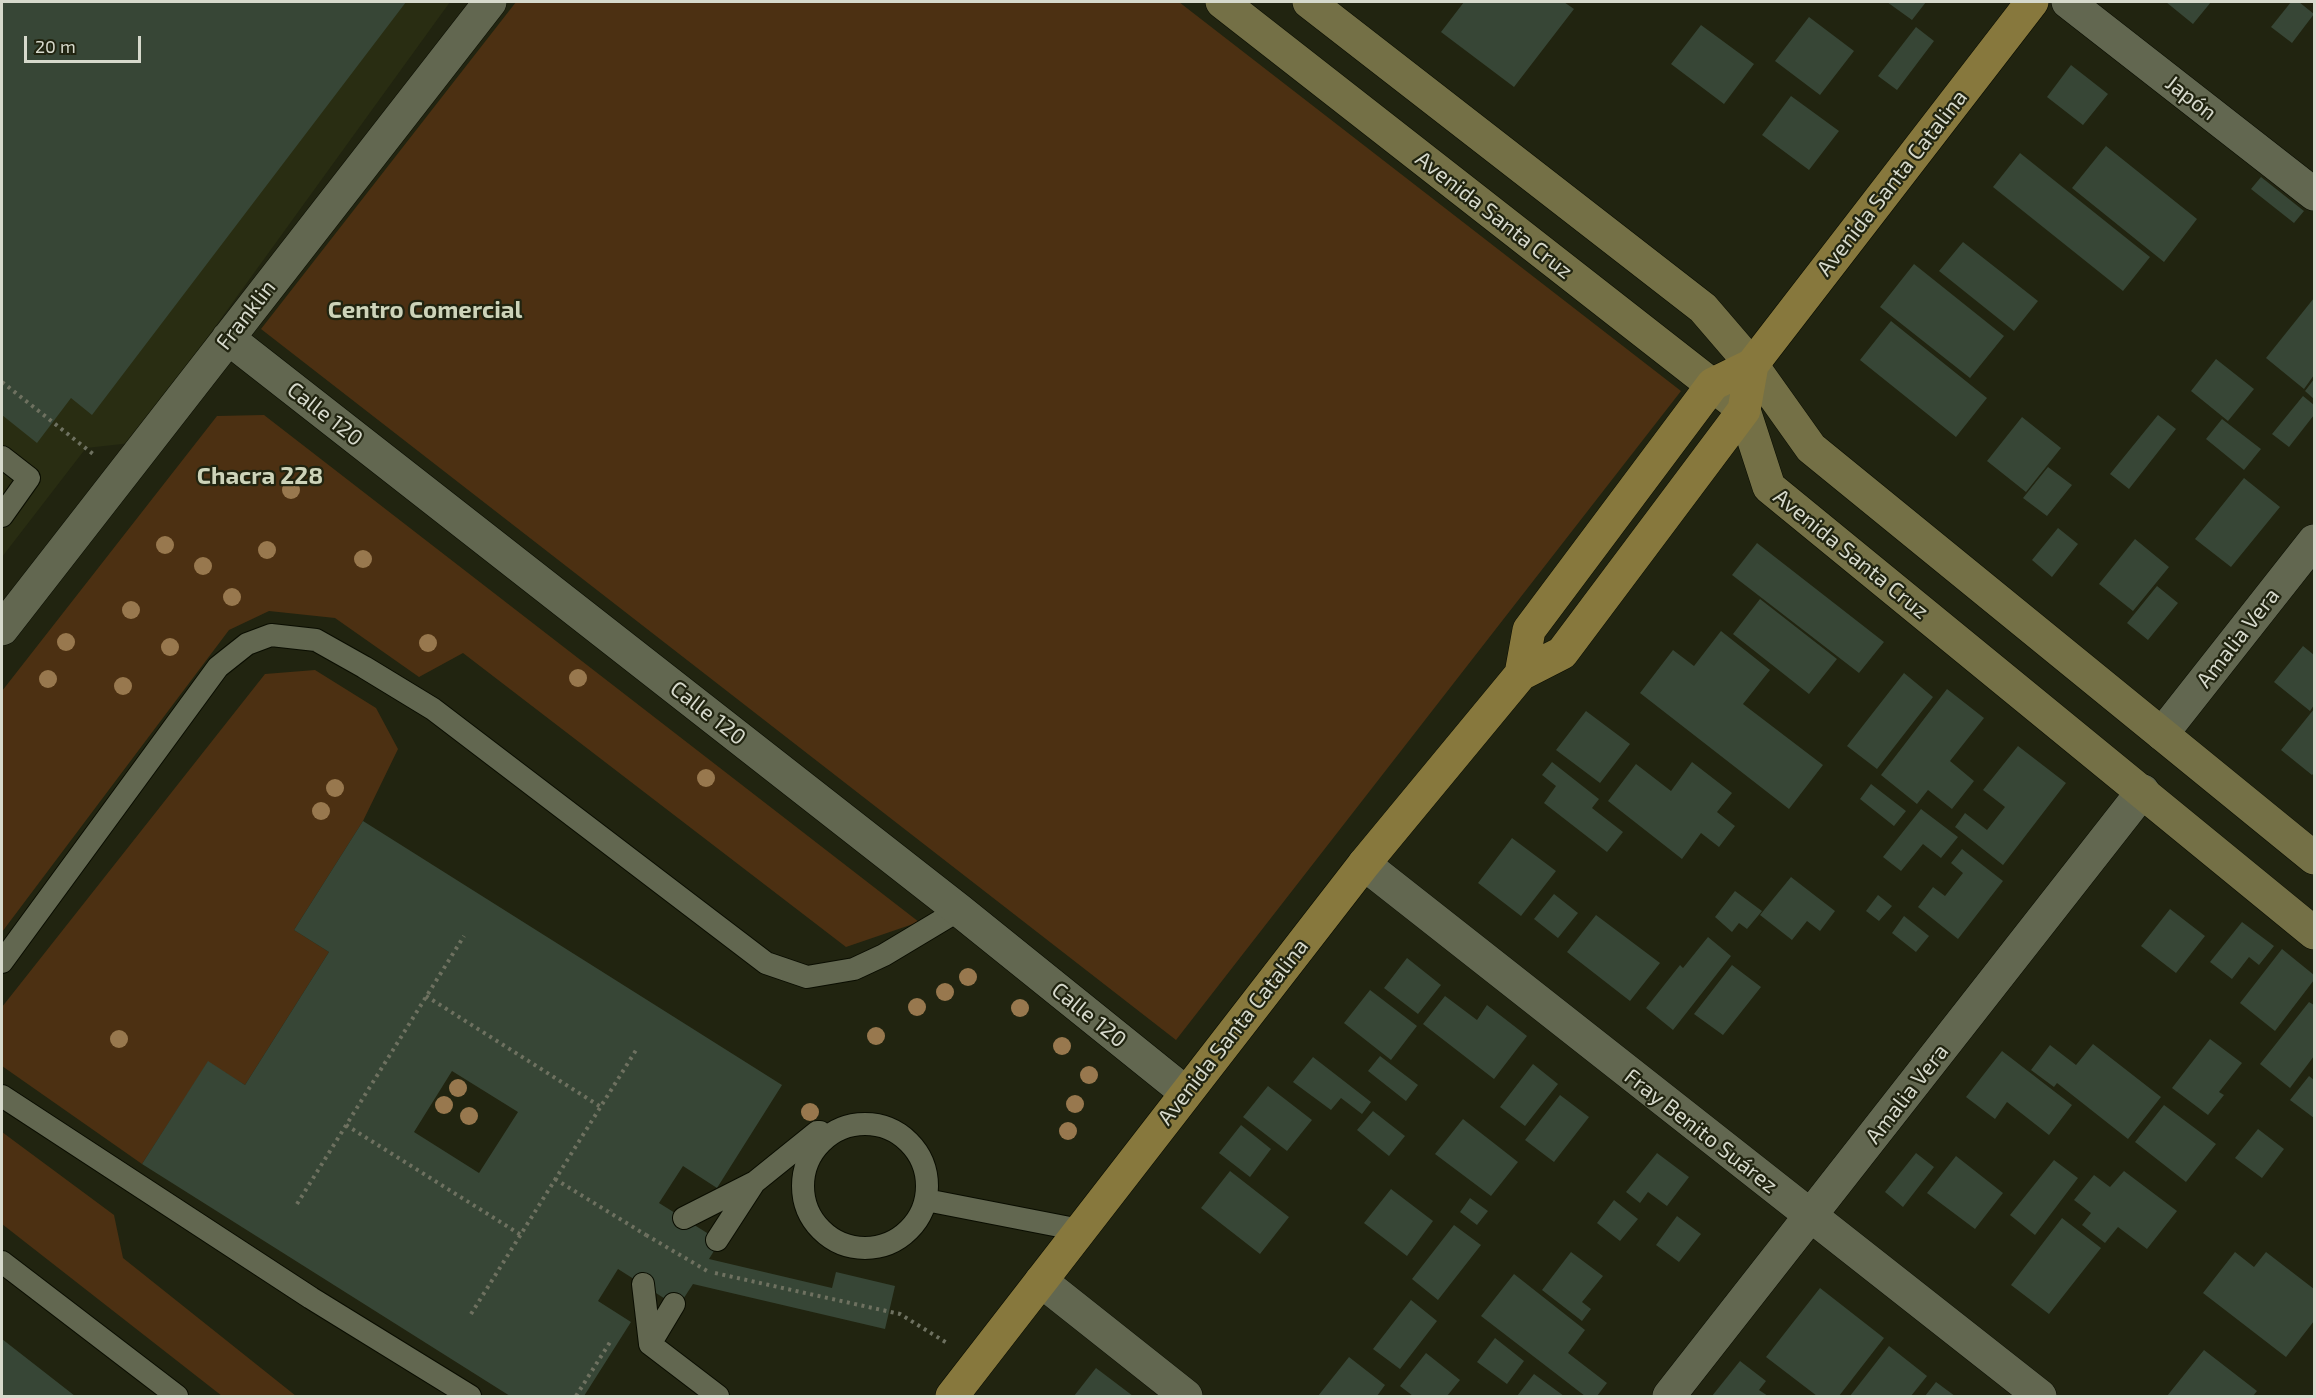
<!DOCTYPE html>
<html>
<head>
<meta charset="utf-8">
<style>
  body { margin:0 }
  #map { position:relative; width:2316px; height:1398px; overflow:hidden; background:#212410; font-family:"Exo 2",sans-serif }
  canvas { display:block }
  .frame { position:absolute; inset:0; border:3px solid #d6d9cc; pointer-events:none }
  .scale { position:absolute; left:24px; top:36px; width:117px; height:27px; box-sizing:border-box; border:3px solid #d6d9cc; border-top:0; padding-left:8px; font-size:18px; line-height:21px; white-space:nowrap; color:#d6d9cc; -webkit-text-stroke:4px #212410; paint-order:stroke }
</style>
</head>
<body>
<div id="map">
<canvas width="2316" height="1398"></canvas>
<div class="frame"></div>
<div class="scale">20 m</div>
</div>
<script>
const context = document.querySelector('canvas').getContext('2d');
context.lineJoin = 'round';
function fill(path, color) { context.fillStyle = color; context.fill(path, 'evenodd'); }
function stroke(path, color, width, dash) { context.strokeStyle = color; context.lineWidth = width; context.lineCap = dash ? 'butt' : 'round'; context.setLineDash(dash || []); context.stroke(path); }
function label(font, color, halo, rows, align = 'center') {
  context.font = font + ' "Exo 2",sans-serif'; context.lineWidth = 4.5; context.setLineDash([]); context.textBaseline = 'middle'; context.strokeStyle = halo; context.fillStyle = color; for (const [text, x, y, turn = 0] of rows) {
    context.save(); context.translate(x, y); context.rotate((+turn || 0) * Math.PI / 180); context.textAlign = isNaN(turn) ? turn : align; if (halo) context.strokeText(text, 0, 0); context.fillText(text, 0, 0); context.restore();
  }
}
fill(new Path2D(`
  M 2,2 L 450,2 L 131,443 L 86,448 L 2,557 Z`), '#292d12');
fill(new Path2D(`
  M 516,2 L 1179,2 L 1681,391 L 1176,1040 L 261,329 Z
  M 264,415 L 919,922 L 846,947 L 463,653 L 419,677 L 335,618 L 269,611 L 229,630 L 2,932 L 2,691 L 217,416 Z
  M 315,670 L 376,708 L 398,749 L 363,821 L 294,930 L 329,952 L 245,1085 L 208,1062 L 142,1164 L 2,1066 L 2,1007 L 265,674 Z
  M 2,1132 L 114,1215 L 123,1258 L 296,1396 L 222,1396 L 2,1224 Z`), '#4c3012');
fill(new Path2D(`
  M 2,2 L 406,2 L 92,415 L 71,398 L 37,443 L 2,415 Z
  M 1464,2 L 1564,2 L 1574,9 L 1514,87 L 1441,32 Z
  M 1887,2 L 1926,2 L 1912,20 Z
  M 2166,2 L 2211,2 L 2193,24 Z
  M 2291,2 L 2299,2 L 2314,14 L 2292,43 L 2271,27 Z
  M 1809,17 L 1854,51 L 1820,95 L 1775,61 Z
  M 1701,25 L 1754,64 L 1724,104 L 1671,64 Z
  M 1916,27 L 1934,41 L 1897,90 L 1878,76 Z
  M 2071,65 L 2108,94 L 2083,125 L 2047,97 Z
  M 1791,96 L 1839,131 L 1809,170 L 1762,135 Z
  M 2106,146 L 2197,219 L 2164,262 L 2072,188 Z
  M 2020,153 L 2150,257 L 2123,291 L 1993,187 Z
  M 2261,177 L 2304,211 L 2294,223 L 2251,189 Z
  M 1963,242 L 2038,301 L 2014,331 L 1939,271 Z
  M 1914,264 L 2004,336 L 1970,378 L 1880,307 Z
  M 2314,298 L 2314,375 L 2304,389 L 2266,358 Z
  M 1891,321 L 1987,398 L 1956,437 L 1860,360 Z
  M 2216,359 L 2254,389 L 2228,421 L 2191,391 Z
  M 2314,379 L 2314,399 L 2305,391 Z
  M 2303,396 L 2314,405 L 2314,415 L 2289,447 L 2272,434 Z
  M 2158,415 L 2176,429 L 2129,489 L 2110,474 Z
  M 2022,417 L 2061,448 L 2026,492 L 1987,461 Z
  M 2222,419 L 2261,449 L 2244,470 L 2206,439 Z
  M 2048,467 L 2072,485 L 2047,516 L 2023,498 Z
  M 2244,478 L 2280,507 L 2231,567 L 2195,539 Z
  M 2058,528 L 2078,544 L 2052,577 L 2032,560 Z
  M 2135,539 L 2169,567 L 2133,611 L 2099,584 Z
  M 1757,543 L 1884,642 L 1859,673 L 1732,575 Z
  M 2157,586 L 2178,603 L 2148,640 L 2127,623 Z
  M 1760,599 L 1837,659 L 1809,694 L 1733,634 Z
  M 1721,631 L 1770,670 L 1743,704 L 1823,765 L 1789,809 L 1640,693 L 1673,650 L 1694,666 Z
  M 2303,646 L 2314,655 L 2314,705 L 2310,711 L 2274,682 Z
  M 1904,673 L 1933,697 L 1877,769 L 1847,746 Z
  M 1947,689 L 1984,718 L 1950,761 L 1974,781 L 1952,809 L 1928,790 L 1917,804 L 1881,775 Z
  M 2314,709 L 2314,773 L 2312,775 L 2281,750 Z
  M 1586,711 L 1630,744 L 1600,783 L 1556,750 Z
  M 2018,746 L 2066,783 L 2003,865 L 1955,827 L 1965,813 L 1987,830 L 2005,807 L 1983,790 Z
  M 1552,762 L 1599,799 L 1592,808 L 1623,832 L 1607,852 L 1544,803 L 1556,786 L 1542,775 Z
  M 1692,762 L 1732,793 L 1717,812 L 1735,826 L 1719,847 L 1701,833 L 1682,859 L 1608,801 L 1636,764 L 1671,791 Z
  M 1871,784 L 1906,811 L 1894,826 L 1860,799 Z
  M 1921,809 L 1958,837 L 1941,858 L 1923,844 L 1901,871 L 1883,857 Z
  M 363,821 L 782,1085 L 717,1188 L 683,1166 L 659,1203 L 720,1241 L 709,1259 L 832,1288 L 836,1272 L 895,1286 L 885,1329 L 693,1284 L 678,1307 L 618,1269 L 598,1301 L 631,1322 L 584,1396 L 510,1396 L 142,1164 L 208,1061 L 245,1085 L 329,952 L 294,930 ZM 452,1071 L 518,1112 L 479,1173 L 414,1132 Z
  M 1512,838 L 1556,871 L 1521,916 L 1478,883 Z
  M 1962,849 L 2003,881 L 1958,939 L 1918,907 L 1933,887 L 1945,896 L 1963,873 L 1951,863 Z
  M 1791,877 L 1835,911 L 1820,931 L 1807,921 L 1792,940 L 1760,915 Z
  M 1735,891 L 1762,911 L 1747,929 L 1739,923 L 1732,932 L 1715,917 Z
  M 1554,894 L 1578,913 L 1558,938 L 1534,919 Z
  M 1878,895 L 1892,906 L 1879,921 L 1866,911 Z
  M 2170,909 L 2205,936 L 2176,973 L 2141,946 Z
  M 1596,915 L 1660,963 L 1630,1001 L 1567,952 Z
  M 1904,916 L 1929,936 L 1916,952 L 1892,933 Z
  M 2242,922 L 2274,946 L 2259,965 L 2249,957 L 2232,979 L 2210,962 Z
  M 1708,937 L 1731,956 L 1673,1030 L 1646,1008 L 1680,965 L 1683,968 Z
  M 2282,949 L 2314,975 L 2314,980 L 2275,1031 L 2240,1003 Z
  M 1407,958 L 1441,985 L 1418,1014 L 1384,988 Z
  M 1732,965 L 1761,987 L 1723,1035 L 1694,1014 Z
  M 1370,990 L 1417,1026 L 1391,1060 L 1344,1023 Z
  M 1445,996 L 1477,1020 L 1487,1005 L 1527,1036 L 1494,1079 L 1423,1024 Z
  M 2309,1002 L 2314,1005 L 2314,1056 L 2290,1088 L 2260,1064 Z
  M 2210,1039 L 2242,1063 L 2219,1092 L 2224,1095 L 2208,1115 L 2172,1088 Z
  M 2093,1044 L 2161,1097 L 2128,1139 L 2057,1083 L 2054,1087 L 2031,1070 L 2050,1045 L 2076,1065 Z
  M 2002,1051 L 2072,1105 L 2049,1135 L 2007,1102 L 1995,1119 L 1966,1097 Z
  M 1380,1056 L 1418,1085 L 1406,1101 L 1368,1071 Z
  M 1313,1057 L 1371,1102 L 1362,1114 L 1341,1098 L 1331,1110 L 1293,1082 Z
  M 1533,1064 L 1558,1084 L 1525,1126 L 1500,1107 Z
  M 2309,1076 L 2314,1080 L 2314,1118 L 2290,1100 Z
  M 1268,1086 L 1312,1120 L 1287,1151 L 1243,1117 Z
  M 1560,1095 L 1589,1117 L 1554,1162 L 1525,1140 Z
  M 2164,1105 L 2216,1144 L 2186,1182 L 2135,1142 Z
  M 1373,1111 L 1405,1136 L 1389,1156 L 1357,1130 Z
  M 1463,1119 L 1518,1162 L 1491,1196 L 1435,1154 Z
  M 1241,1125 L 1271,1149 L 1250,1177 L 1219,1153 Z
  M 2258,1129 L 2284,1149 L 2262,1178 L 2235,1158 Z
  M 1657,1153 L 1689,1177 L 1667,1206 L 1648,1192 L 1640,1203 L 1626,1192 Z
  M 1916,1153 L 1934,1167 L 1903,1207 L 1885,1192 Z
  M 1956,1156 L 2003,1193 L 1975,1229 L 1927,1193 Z
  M 2054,1160 L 2078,1178 L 2035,1235 L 2010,1215 Z
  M 1230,1171 L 1289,1217 L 1260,1254 L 1201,1208 Z
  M 2124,1171 L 2177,1211 L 2147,1249 L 2118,1227 L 2105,1243 L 2082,1225 L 2091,1213 L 2074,1200 L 2094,1175 L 2110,1187 Z
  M 1391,1189 L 1433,1221 L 1407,1256 L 1364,1223 Z
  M 1470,1198 L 1488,1211 L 1477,1225 L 1460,1212 Z
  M 1614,1200 L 1638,1219 L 1620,1241 L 1597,1223 Z
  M 1677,1216 L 1701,1234 L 1679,1262 L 1656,1245 Z
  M 2062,1218 L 2101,1248 L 2049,1314 L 2011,1285 Z
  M 1454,1225 L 1481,1245 L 1438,1300 L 1412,1279 Z
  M 1571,1252 L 1603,1276 L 1582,1302 L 1591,1309 L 1582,1321 L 1542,1290 Z
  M 2235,1252 L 2254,1267 L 2266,1252 L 2314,1289 L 2314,1321 L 2286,1357 L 2203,1293 Z
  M 1514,1274 L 1585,1330 L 1568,1353 L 1607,1383 L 1597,1396 L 1585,1396 L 1481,1316 Z
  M 1820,1288 L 1884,1338 L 1839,1396 L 1817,1396 L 1766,1357 Z
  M 1411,1300 L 1437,1321 L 1400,1369 L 1373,1349 Z
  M 1495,1338 L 1524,1361 L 1507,1384 L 1477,1362 Z
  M 2,1339 L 75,1396 L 2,1396 Z
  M 1889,1346 L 1927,1376 L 1911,1396 L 1850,1396 Z
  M 2204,1350 L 2257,1391 L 2253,1396 L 2167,1396 Z
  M 1426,1353 L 1460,1380 L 1447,1396 L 1413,1396 L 1400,1386 Z
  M 1349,1357 L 1385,1385 L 1377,1396 L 1318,1396 Z
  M 1740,1361 L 1766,1381 L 1759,1390 L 1768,1396 L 1712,1396 Z
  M 1096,1368 L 1133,1396 L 1074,1396 Z
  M 1534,1374 L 1564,1396 L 1517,1396 Z
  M 1936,1382 L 1955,1396 L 1925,1396 Z`), '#374636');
const lane = new Path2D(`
  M 2,457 L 29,478 L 2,516
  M 2,962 L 218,667 L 247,644 L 271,635 L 316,640 L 364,667 L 433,709 L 766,963 L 807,977 L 854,969 L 884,955 L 959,910
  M 2,1096 L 311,1298 L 470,1396
  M803 1186a62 62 0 1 1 124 0a62 62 0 1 1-124 0Z
  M 926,1200 L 1080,1230
  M 684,1218 L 755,1182 L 817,1132 L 820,1132
  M 717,1240 L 754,1183
  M 2,1262 L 177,1396
  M 643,1284 L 650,1344 L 718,1396
  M 650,1344 L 674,1304`);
const street = new Path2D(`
  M 2068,2 L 2314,194
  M 228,338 L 959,910 L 1185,1092
  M 2,629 L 490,2
  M 2162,734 L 2314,541
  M 1364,864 L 2040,1396
  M 1041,1281 L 1186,1396
  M 1669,1396 L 2143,791`);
const secondary = new Path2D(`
  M 1222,2 L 1744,410 L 1769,487 L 2314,933
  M 1309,2 L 1703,308 L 1752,365 L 1811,448 L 2314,858`);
const primary = new Path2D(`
  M 1521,674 L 1562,653 L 1744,410 L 1752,365 L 2032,2
  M 952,1396 L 1364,864 L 1521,674 L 1529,630 L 1713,384 L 1752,365`);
stroke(lane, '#0a0d00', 24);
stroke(street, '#0a0d00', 34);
stroke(secondary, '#0a0d00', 34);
stroke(primary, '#0a0d00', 34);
stroke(new Path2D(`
  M 2,382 L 93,454
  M 426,996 L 601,1107
  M 346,1125 L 521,1235
  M 555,1179 L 646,1235
  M 297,1204 L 464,936
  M 715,1273 L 900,1314 L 947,1343
  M 471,1314 L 638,1047
  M 576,1396 L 612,1339`), '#6e7160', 4, [3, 4.5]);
stroke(lane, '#626750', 22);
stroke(street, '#626750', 33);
stroke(secondary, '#747046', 33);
stroke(primary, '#87783d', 33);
stroke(new Path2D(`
  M 646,1235 L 709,1272`), '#6e7160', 4, [3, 4.5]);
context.fillStyle = '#98784e';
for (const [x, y] of [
  [291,490],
  [165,545],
  [267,550],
  [363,559],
  [203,566],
  [232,597],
  [131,610],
  [66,642],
  [428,643],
  [170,647],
  [578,678],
  [48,679],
  [123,686],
  [706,778],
  [335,788],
  [321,811],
  [968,977],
  [945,992],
  [917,1007],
  [1020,1008],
  [876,1036],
  [119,1039],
  [1062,1046],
  [1089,1075],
  [458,1088],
  [1075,1104],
  [444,1105],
  [810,1112],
  [469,1116],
  [1068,1131]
]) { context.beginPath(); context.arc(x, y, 9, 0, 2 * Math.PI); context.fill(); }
label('22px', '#d6d9cc', '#212410', [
  ["Japón",2191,98,38],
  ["Avenida Santa Catalina",1892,183,-52],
  ["Avenida Santa Cruz",1494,215,38],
  ["Franklin",246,315,-52],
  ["Calle 120",325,414,38],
  ["Avenida Santa Cruz",1851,554,39],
  ["Amalia Vera",2238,638,-52],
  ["Calle 120",708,713,38],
  ["Calle 120",1089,1015,39],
  ["Avenida Santa Catalina",1233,1032,-52],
  ["Amalia Vera",1907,1094,-52],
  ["Fray Benito Suárez",1701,1131,38]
]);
label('bold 24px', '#cdd3b9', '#212410', [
  ["Centro Comercial",425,310],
  ["Chacra 228",260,476]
]);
</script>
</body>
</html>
